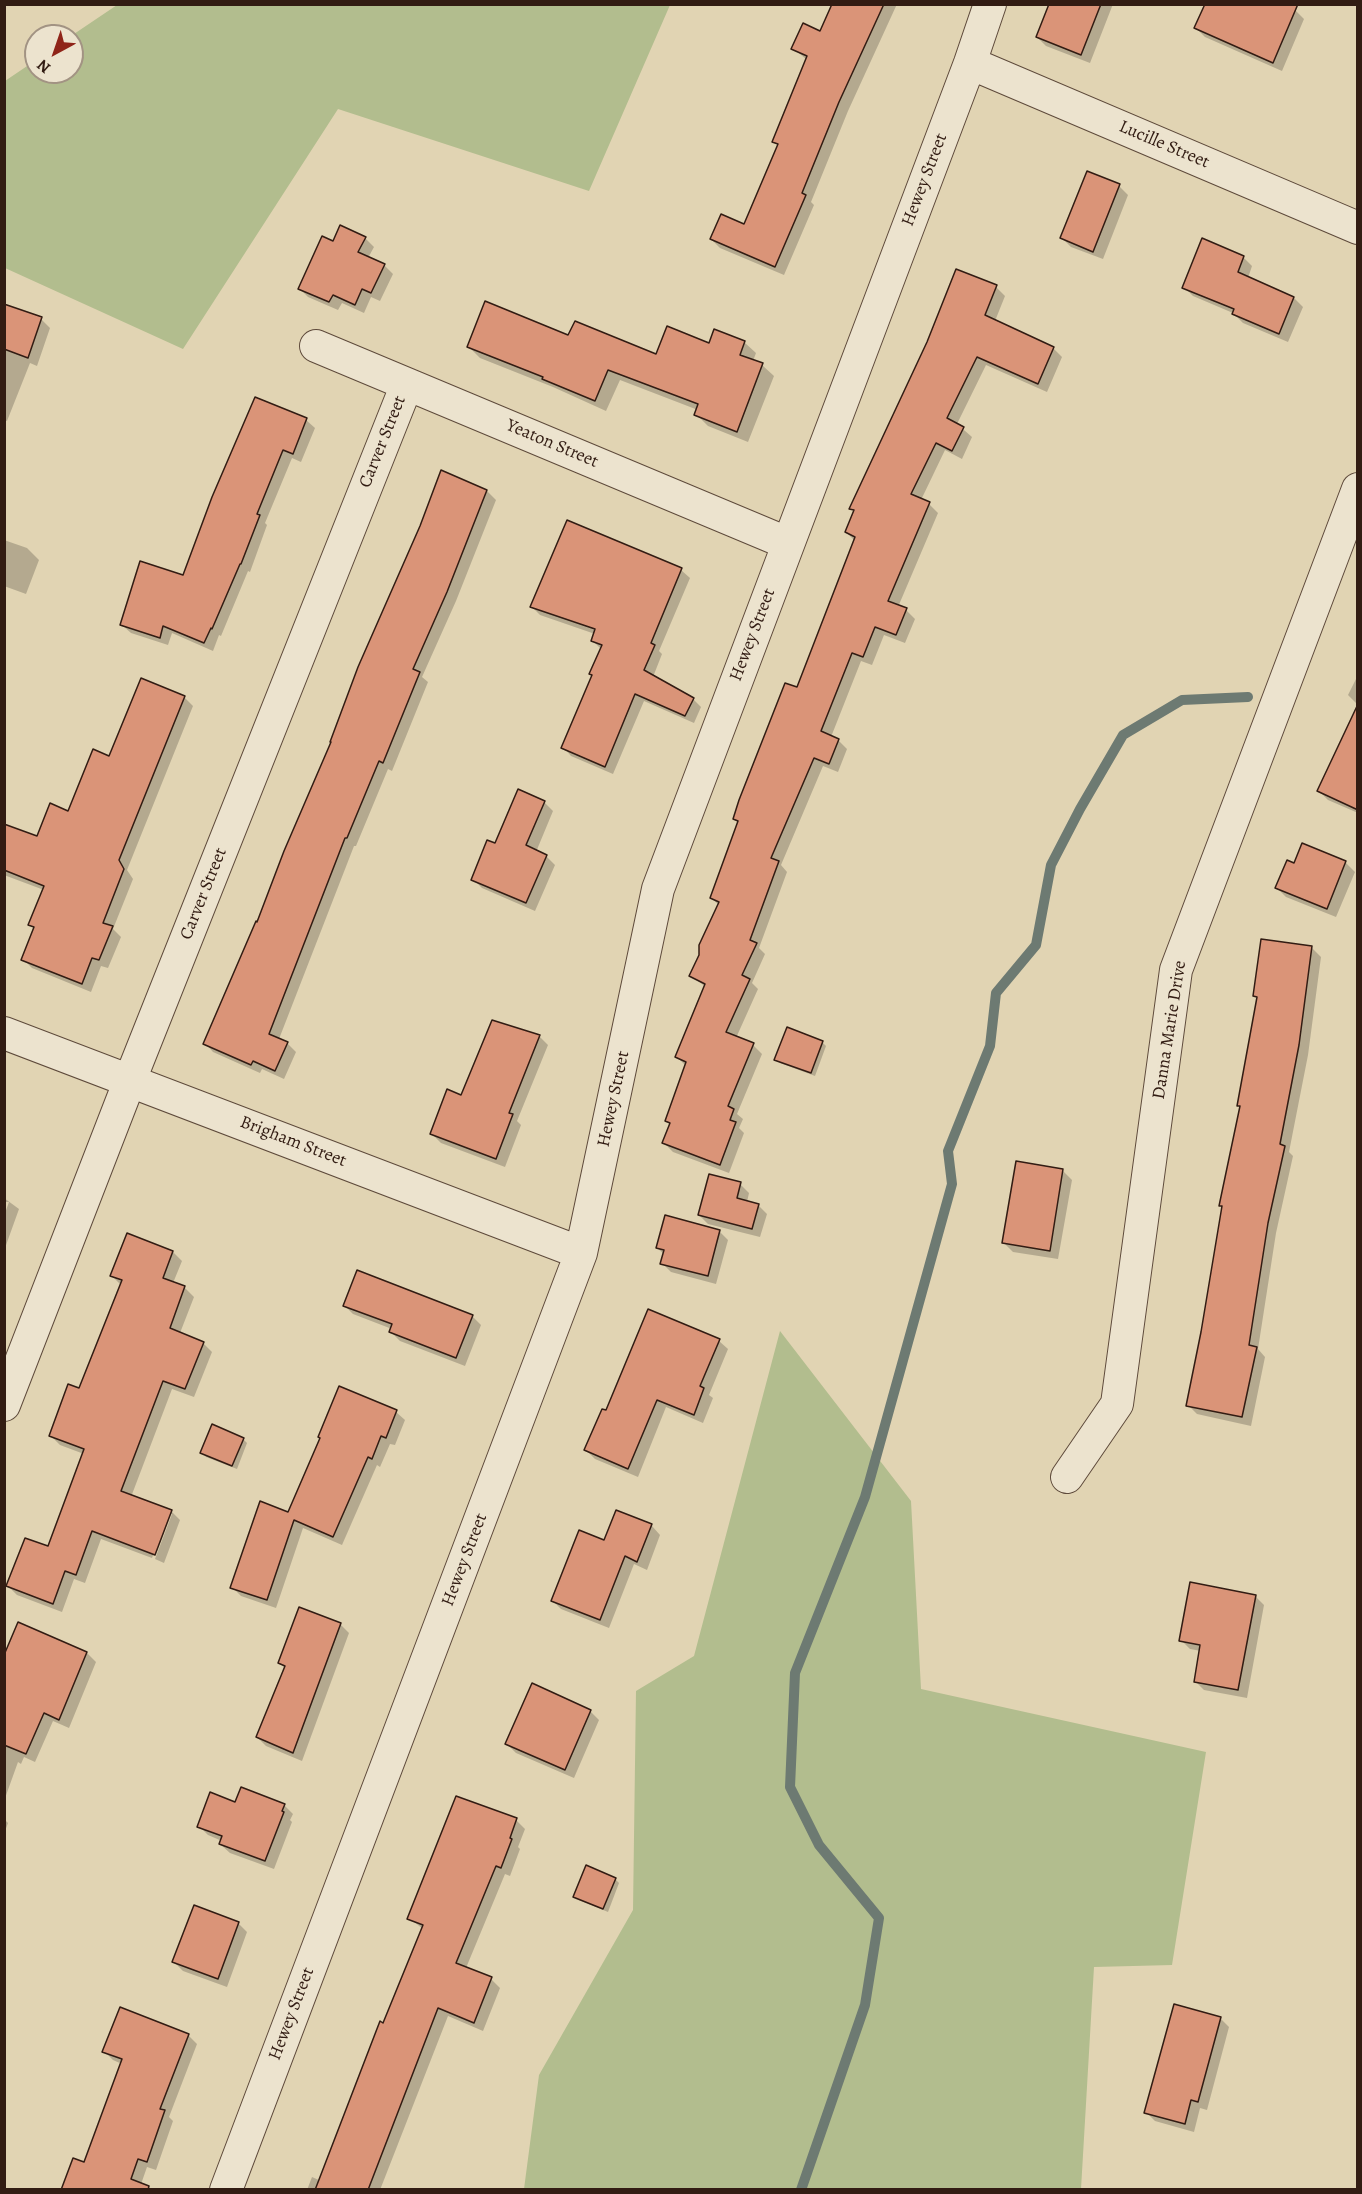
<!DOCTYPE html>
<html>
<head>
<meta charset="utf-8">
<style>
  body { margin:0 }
  #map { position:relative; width:1362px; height:2194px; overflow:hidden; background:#e1d4b3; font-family:Alegreya,serif }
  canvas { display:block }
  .frame { position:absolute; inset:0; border:6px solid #321c13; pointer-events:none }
  .north { position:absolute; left:24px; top:24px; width:60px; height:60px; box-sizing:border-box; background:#ece3ce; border:2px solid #a29383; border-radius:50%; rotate:220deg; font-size:16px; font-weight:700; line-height:24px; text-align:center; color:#321c13 }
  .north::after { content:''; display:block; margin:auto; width:21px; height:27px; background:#8f2418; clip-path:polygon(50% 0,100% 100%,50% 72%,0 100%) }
</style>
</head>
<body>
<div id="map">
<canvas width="1362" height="2194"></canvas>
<div class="frame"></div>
<div class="north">N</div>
</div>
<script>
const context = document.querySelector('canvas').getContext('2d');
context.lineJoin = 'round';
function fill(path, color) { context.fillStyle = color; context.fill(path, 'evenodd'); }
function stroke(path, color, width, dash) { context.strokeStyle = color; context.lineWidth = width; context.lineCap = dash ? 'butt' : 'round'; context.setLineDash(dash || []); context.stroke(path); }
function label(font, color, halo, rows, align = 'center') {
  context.font = font + ' Alegreya,serif'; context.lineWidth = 6; context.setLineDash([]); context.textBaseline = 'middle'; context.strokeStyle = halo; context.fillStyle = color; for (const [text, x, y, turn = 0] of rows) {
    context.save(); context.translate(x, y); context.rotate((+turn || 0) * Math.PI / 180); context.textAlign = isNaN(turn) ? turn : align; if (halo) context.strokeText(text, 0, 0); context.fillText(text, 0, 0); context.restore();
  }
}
fill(new Path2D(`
  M 117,5 L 117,4 L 670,5 L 589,191 L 338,109 L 183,349 L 5,268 L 5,81 L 36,60 L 36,72 L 72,72 L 71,36 Z
  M 780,1331 L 911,1501 L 921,1689 L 1206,1752 L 1172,1965 L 1094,1967 L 1081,2189 L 524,2189 L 539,2075 L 633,1910 L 636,1691 L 694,1656 Z`), '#b2bd8e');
fill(new Path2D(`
  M 834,4 L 897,4 L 848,111 L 811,202 L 814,205 L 784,275 L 720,248 L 711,239 L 745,226 L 779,146 L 774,142 L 807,60 L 793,48 L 821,33 Z
  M 1050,4 L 1113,4 L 1090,63 L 1046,46 L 1037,37 Z
  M 1282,4 L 1295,10 L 1304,19 L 1282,71 L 1205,37 L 1196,28 Z
  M 1119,186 L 1128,195 L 1103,259 L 1071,247 L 1062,238 Z
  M 365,238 L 374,247 L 368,258 L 384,265 L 393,274 L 380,301 L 371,297 L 364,313 L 342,303 L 338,310 L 308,297 L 300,289 L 334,243 Z
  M 1243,257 L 1252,266 L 1248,278 L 1294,298 L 1303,307 L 1288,342 L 1243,323 L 1233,313 L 1193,296 L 1184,287 Z
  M 996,287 L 1005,296 L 995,321 L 1053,348 L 1062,357 L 1047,392 L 986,365 L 957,424 L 972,437 L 962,459 L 945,450 L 921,500 L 929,504 L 938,513 L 898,607 L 906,610 L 915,619 L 905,643 L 884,635 L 872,665 L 861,661 L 831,737 L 838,740 L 847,749 L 838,772 L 823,766 L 781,865 L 787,872 L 759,948 L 765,954 L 752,983 L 758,989 L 736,1038 L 753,1045 L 762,1054 L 737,1114 L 743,1119 L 739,1128 L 744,1133 L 729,1173 L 673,1152 L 664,1143 L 671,1125 L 666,1120 L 686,1066 L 677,1057 L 706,987 L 691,976 L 719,905 L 711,898 L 739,823 L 734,818 L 797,689 L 855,541 L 846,532 L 855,512 L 851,508 Z
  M 4,305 L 41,319 L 50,328 L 37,366 L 30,363 L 7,421 L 4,420 Z
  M 569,337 L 657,356 L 710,345 L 744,342 L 756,353 L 753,361 L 762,365 L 774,376 L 748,442 L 708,426 L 696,414 L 698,410 L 620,380 L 606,411 L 553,387 L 480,358 L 469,347 Z
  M 256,399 L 306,420 L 315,428 L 301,462 L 292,458 L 265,523 L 267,525 L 250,572 L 248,571 L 221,636 L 219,635 L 213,651 L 172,633 L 168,645 L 131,633 L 122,625 L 184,577 Z
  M 487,491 L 496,500 L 456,601 L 422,677 L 428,682 L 392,771 L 388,769 L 356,846 L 354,846 L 279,1039 L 287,1043 L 296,1052 L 284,1079 L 262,1069 L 260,1073 L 213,1052 L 205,1043 L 258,924 Z
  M 568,522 L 681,570 L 690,578 L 659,651 L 662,654 L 653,677 L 693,699 L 701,707 L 694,723 L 644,701 L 613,774 L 571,756 L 563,747 L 593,676 L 591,674 L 601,649 L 592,640 L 595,634 L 540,615 L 532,607 Z
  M 4,540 L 27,548 L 39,560 L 26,594 L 4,586 Z
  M 1358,675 L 1358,705 L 1348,695 Z
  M 184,697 L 193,706 L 127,870 L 133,879 L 113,929 L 121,937 L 108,968 L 101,966 L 91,992 L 32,968 L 23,959 L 35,929 L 30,924 L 44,890 L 4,875 L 4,825 L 38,838 L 69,813 L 110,758 Z
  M 1358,707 L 1358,813 L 1328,800 L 1319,791 Z
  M 544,802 L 553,811 L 536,852 L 546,856 L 555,865 L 535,911 L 482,888 L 473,879 L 496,845 Z
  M 1303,845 L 1346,863 L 1355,872 L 1336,917 L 1286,897 L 1277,888 L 1294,865 Z
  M 1312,948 L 1321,957 L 1308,1055 L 1289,1152 L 1293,1156 L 1276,1233 L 1258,1349 L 1265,1357 L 1251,1426 L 1197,1414 L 1188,1405 L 1224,1208 L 1220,1205 L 1241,1108 L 1238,1105 L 1258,999 L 1254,995 Z
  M 539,1036 L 548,1045 L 517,1121 L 521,1125 L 505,1167 L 441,1143 L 432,1134 L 462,1097 Z
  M 822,1042 L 826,1046 L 815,1076 L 780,1063 L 776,1059 Z
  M 1018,1163 L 1063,1171 L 1072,1180 L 1058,1259 L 1013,1252 L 1004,1243 Z
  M 740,1184 L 749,1193 L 747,1202 L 758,1205 L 767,1214 L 760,1237 L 708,1224 L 699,1215 Z
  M 4,1198 L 19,1209 L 5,1248 L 4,1216 L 9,1202 L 6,1202 L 4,1207 Z
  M 719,1231 L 728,1240 L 716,1284 L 671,1272 L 662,1263 L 664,1254 L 657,1248 Z
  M 173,1252 L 182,1261 L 173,1283 L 185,1288 L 194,1297 L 180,1333 L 203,1343 L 212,1352 L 194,1397 L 172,1389 L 131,1497 L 171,1511 L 180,1520 L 164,1563 L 155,1559 L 172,1514 L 169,1514 L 152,1558 L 101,1539 L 85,1583 L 74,1579 L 62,1612 L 17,1595 L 8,1586 L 48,1548 L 84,1454 L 60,1445 L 51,1436 L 80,1390 L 121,1285 L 111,1275 Z
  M 344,1305 L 472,1316 L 481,1325 L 465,1366 L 400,1341 L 391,1332 L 392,1329 L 353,1314 Z
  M 719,1341 L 728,1349 L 709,1395 L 713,1398 L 703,1423 L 666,1407 L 638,1477 L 595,1459 L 586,1450 L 606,1412 Z
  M 396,1412 L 405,1420 L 395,1445 L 390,1444 L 380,1467 L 377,1465 L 342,1545 L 303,1528 L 276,1608 L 241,1596 L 232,1587 L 288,1514 Z
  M 243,1439 L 247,1443 L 237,1469 L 206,1457 L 202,1452 Z
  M 617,1512 L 652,1526 L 660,1535 L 647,1570 L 634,1564 L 609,1628 L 561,1609 L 552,1600 L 605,1542 Z
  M 1255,1596 L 1264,1605 L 1247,1698 L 1204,1690 L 1195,1681 L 1201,1651 L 1190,1649 L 1181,1640 Z
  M 19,1624 L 87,1653 L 96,1662 L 69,1728 L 53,1721 L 35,1762 L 24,1757 L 21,1764 L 18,1762 L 4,1801 L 4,1658 Z
  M 340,1624 L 349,1633 L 302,1761 L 266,1746 L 257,1737 L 286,1669 L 280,1663 Z
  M 590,1711 L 599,1720 L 574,1778 L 516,1753 L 507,1744 Z
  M 236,1804 L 284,1805 L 293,1814 L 290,1820 L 292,1822 L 274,1869 L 230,1853 L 220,1844 L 222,1841 L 208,1835 L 199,1826 Z
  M 4,1819 L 8,1823 L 4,1834 Z
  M 516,1820 L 525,1829 L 518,1847 L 520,1849 L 510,1876 L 505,1874 L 466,1968 L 491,1979 L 500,1988 L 483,2031 L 448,2016 L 380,2190 L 307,2190 L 312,2177 L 321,2181 L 423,1929 L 409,1918 Z
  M 615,1879 L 619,1883 L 608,1912 L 579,1900 L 575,1896 Z
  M 238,1923 L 247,1932 L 227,1987 L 183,1971 L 174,1962 Z
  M 1220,2018 L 1229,2027 L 1207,2110 L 1200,2108 L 1194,2132 L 1155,2121 L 1146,2112 Z
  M 188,2035 L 197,2044 L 169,2117 L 173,2121 L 156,2170 L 147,2167 L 139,2190 L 85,2164 L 122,2064 L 113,2060 L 104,2051 Z`), '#0003');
stroke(new Path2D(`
  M 801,2190 L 865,2005 L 879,1918 L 819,1845 L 790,1787 L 795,1673 L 865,1497 L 952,1184 L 948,1151 L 990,1046 L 996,993 L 1036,945 L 1051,865 L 1080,809 L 1123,735 L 1182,700 L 1248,697`), '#6d7a72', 10);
const building = new Path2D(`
  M 832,4 L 884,4 L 839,102 L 802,193 L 806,195 L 775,267 L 710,239 L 721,214 L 744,224 L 778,144 L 772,142 L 807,56 L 791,49 L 803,23 L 820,31 Z
  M 1049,4 L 1101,4 L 1081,55 L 1036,37 Z
  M 1205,4 L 1298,4 L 1273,63 L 1194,28 Z
  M 1087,171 L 1120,184 L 1093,252 L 1060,238 Z
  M 340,225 L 366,237 L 358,252 L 385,264 L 371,293 L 362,289 L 355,305 L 333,295 L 329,302 L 298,289 L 322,236 L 333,241 Z
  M 1202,238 L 1244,256 L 1238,272 L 1294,297 L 1279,334 L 1232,314 L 1234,309 L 1182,288 Z
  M 956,269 L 997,285 L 985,315 L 1054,347 L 1038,384 L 977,357 L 947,418 L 964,427 L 952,451 L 936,443 L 911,494 L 930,502 L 888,601 L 907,608 L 896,635 L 875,627 L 863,657 L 852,653 L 821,731 L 839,739 L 829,764 L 814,758 L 771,858 L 779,861 L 750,940 L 757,943 L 742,975 L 750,979 L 726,1032 L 754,1043 L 728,1106 L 734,1109 L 730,1120 L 736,1122 L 720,1165 L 662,1143 L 670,1123 L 665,1121 L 686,1062 L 675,1057 L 705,984 L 689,976 L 699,955 L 699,945 L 719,902 L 710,898 L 738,821 L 733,819 L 739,800 L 785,683 L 797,687 L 855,537 L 845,532 L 854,510 L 849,509 L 927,342 Z
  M 485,301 L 568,335 L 575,321 L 656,354 L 667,326 L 709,343 L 714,329 L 745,341 L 740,355 L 763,363 L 737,432 L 694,415 L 698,404 L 608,370 L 595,401 L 542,379 L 543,377 L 467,347 Z
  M 4,304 L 42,317 L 28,358 L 4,349 Z
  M 255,397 L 307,418 L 293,454 L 283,450 L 257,514 L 260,515 L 241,564 L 240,564 L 212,629 L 211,628 L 204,643 L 163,626 L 160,638 L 120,625 L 140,561 L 183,575 L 212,497 Z
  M 441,470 L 487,490 L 447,592 L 413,669 L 420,672 L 383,763 L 379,761 L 347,838 L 345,838 L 269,1034 L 288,1042 L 275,1071 L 253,1061 L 251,1065 L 203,1044 L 256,921 L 257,922 L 284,851 L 331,742 L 330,742 L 358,667 L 420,526 Z
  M 567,520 L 682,568 L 651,643 L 655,645 L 644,670 L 694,698 L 685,716 L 635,694 L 605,767 L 561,748 L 592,675 L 589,674 L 602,645 L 591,641 L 595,629 L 530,607 Z
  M 141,678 L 185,696 L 119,860 L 124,869 L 103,923 L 113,926 L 99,960 L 92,958 L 82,984 L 21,960 L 34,927 L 28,925 L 44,886 L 4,870 L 4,824 L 37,836 L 50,803 L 68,811 L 93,749 L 109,756 Z
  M 1358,704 L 1358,810 L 1317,791 Z
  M 518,789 L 545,801 L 526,845 L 547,855 L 526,903 L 471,880 L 487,840 L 495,843 Z
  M 1302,843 L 1346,861 L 1327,909 L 1275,888 L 1287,860 L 1294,863 Z
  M 1261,939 L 1312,946 L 1299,1045 L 1280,1144 L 1285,1146 L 1268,1223 L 1249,1345 L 1257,1347 L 1242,1417 L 1186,1406 L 1201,1332 L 1222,1206 L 1219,1206 L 1240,1106 L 1237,1106 L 1257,997 L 1253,996 Z
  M 492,1020 L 540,1035 L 509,1113 L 513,1114 L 496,1159 L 430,1134 L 447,1089 L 461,1095 Z
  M 787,1027 L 823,1041 L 811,1073 L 774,1060 Z
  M 1016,1161 L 1063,1169 L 1050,1251 L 1002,1243 Z
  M 709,1174 L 741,1182 L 737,1198 L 759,1204 L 752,1229 L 698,1215 Z
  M 665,1215 L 720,1230 L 708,1276 L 660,1264 L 664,1250 L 656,1248 Z
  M 127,1233 L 173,1251 L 163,1278 L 185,1286 L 170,1328 L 204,1342 L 185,1389 L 163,1381 L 121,1491 L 172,1510 L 155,1555 L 92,1531 L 76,1575 L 65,1571 L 53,1604 L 6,1586 L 25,1538 L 48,1546 L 84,1449 L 49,1436 L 68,1384 L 79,1388 L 122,1280 L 110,1276 Z
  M 357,1270 L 473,1315 L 456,1358 L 389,1332 L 392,1324 L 343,1306 Z
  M 648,1309 L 720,1339 L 700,1386 L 704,1388 L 694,1415 L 657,1400 L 628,1469 L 584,1450 L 602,1409 L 606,1410 Z
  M 339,1386 L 397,1410 L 386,1438 L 381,1436 L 372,1459 L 368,1457 L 333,1537 L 294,1520 L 267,1600 L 230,1588 L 260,1501 L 288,1512 L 320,1438 L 318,1437 Z
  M 212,1424 L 244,1438 L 232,1466 L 200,1453 Z
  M 616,1510 L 652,1524 L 637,1562 L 625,1556 L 600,1620 L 551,1601 L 579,1530 L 604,1540 Z
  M 1190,1582 L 1256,1595 L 1238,1690 L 1194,1682 L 1200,1645 L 1179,1641 Z
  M 299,1607 L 341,1623 L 293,1753 L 256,1737 L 285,1666 L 278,1663 Z
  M 18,1622 L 87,1652 L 59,1720 L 44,1713 L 26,1754 L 4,1745 L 4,1655 Z
  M 532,1683 L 591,1710 L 565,1770 L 505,1744 Z
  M 241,1787 L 285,1804 L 282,1811 L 284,1812 L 265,1861 L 219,1844 L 222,1836 L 197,1827 L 210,1792 L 235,1802 Z
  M 456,1796 L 517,1818 L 510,1838 L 512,1839 L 501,1868 L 496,1866 L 456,1963 L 492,1977 L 474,2023 L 438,2008 L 368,2190 L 315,2190 L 380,2021 L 383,2023 L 423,1925 L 407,1919 Z
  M 586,1865 L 616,1878 L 603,1909 L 573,1897 Z
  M 194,1905 L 239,1922 L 218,1979 L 172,1962 Z
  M 1174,2004 L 1221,2017 L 1198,2102 L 1191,2100 L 1185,2124 L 1144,2113 Z
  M 120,2007 L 189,2034 L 160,2109 L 165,2110 L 147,2162 L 138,2159 L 131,2179 L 149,2186 L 148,2190 L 61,2190 L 73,2158 L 84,2162 L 122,2059 L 102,2052 Z`);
fill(building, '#da9478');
stroke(building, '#321c13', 1.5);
const minor = new Path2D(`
  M 970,63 L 1358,228
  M 316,346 L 787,543
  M 4,1033 L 581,1253
  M 4,1405 L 130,1080 L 407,384
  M 1067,1477 L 1117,1404 L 1176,970 L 1358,489
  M 226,2190 L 581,1253 L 658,889 L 970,63 L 990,4`);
stroke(minor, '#5e4a3b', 34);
stroke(minor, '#ece3ce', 32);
label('18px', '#321c13', '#ece3ce', [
  ["Lucille Street",1164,145,23],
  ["Hewey Street",925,180,-69],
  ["Carver Street",383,442,-68],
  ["Yeaton Street",552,444,23],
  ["Hewey Street",753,635,-69],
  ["Carver Street",204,894,-68],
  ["Danna Marie Drive",1170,1030,-81],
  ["Hewey Street",614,1099,-78],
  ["Brigham Street",293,1142,21],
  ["Hewey Street",465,1560,-69],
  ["Hewey Street",292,2014,-69]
]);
</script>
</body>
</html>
